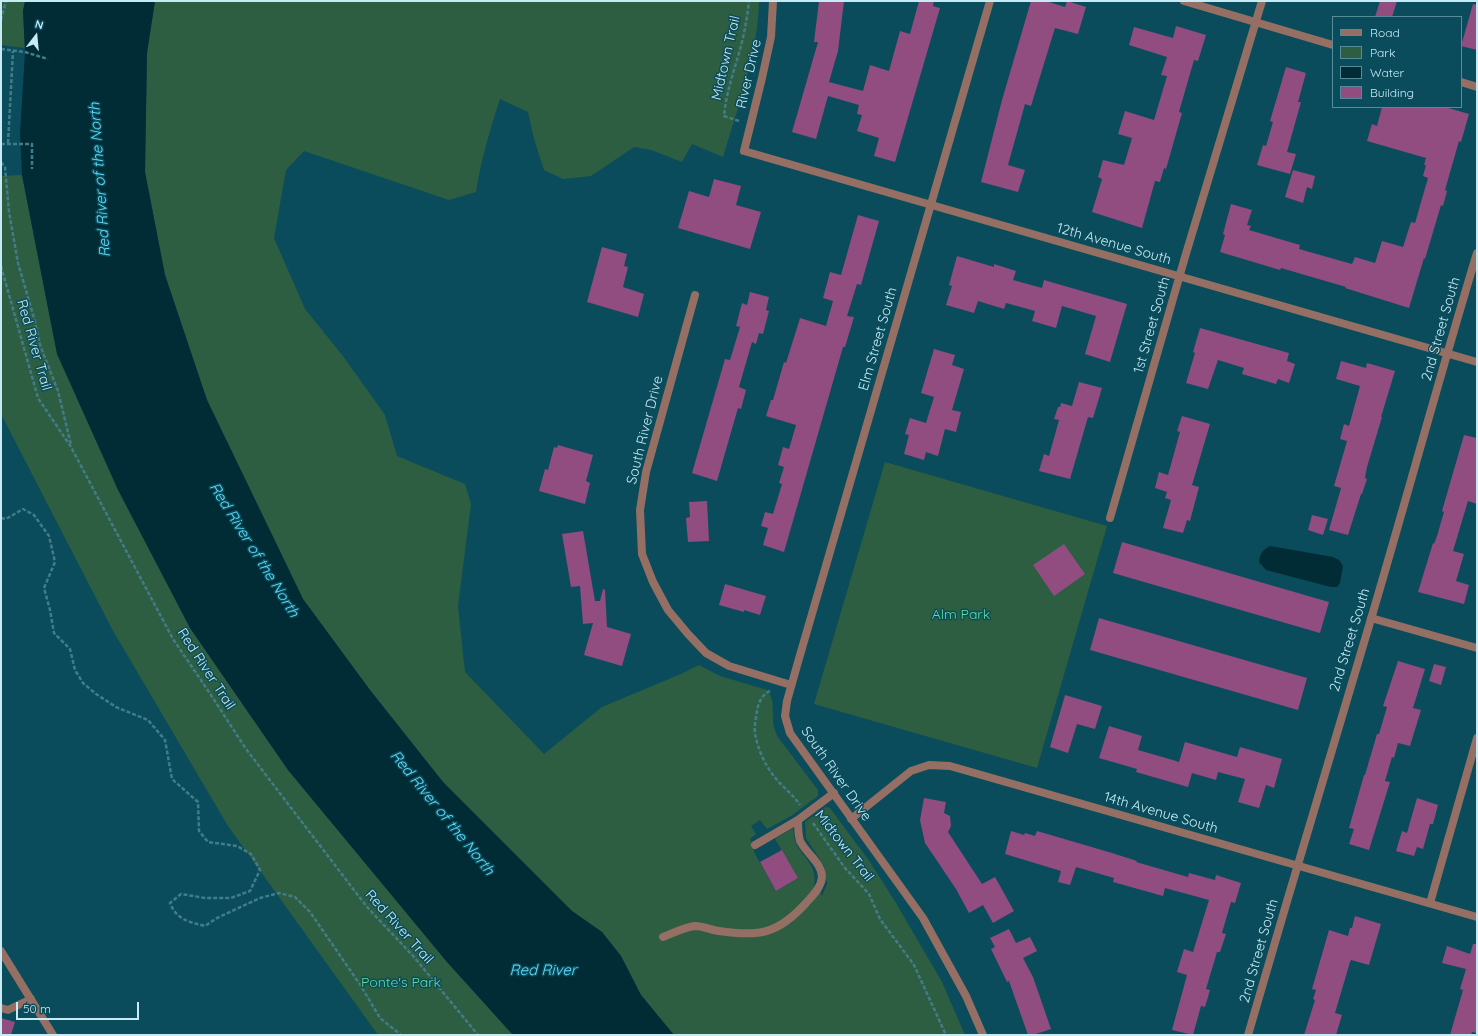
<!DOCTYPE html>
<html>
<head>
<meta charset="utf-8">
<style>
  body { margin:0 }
  #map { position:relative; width:1478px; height:1036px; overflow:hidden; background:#0a4c5b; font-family:Quicksand,sans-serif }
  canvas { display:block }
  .frame { position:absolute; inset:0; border:2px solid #c6ebf5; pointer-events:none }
  .legend { position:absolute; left:1332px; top:16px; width:130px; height:92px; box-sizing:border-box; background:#0a4c5b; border:1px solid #558c99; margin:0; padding:5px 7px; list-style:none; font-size:12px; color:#c6ebf5 }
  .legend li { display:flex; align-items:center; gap:8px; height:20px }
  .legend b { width:20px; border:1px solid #558c99 }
  .north { position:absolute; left:16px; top:16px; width:40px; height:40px; -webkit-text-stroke:3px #0a4c5b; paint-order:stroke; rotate:16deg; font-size:11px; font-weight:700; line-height:16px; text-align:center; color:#c6ebf5 }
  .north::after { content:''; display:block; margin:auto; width:14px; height:18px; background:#c6ebf5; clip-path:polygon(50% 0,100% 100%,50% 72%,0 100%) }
  .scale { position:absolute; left:16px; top:1002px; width:123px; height:18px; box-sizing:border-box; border:2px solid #c6ebf5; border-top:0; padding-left:5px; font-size:12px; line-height:14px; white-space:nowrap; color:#c6ebf5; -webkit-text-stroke:3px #0a4c5b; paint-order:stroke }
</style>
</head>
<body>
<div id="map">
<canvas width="1478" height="1036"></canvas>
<div class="frame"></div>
<ul class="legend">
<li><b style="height:5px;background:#966f64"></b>Road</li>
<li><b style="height:11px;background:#2d5e42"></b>Park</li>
<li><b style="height:11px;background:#022c35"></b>Water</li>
<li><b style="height:11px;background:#914c80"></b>Building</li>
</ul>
<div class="north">N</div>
<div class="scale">50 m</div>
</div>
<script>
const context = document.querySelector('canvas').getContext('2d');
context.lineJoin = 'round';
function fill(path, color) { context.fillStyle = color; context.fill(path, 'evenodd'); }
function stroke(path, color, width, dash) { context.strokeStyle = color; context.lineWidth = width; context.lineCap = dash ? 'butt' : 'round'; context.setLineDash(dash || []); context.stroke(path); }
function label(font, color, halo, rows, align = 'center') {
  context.font = font + ' Quicksand,sans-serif'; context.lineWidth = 3; context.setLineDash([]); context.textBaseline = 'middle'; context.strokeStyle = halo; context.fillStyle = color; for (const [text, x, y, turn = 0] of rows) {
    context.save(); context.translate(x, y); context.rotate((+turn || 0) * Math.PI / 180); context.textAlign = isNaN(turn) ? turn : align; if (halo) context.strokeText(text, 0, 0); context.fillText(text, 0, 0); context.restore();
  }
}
fill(new Path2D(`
  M 1,1 L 25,1 L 23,11 L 25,48 L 1,45 Z
  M 155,1 L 759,1 C 758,53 738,107 723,157 L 692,144 L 682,162 L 651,150 L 634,147 L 591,176 L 563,179 L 544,170 L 534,139 L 528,112 L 500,99 C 490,130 481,160 476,192 L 449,200 L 304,151 L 286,170 L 274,238 L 305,309 L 343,356 L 385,415 L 397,456 L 465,484 L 471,504 L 458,606 L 465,672 L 544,754 L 602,707 L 681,674 L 699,665 L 720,676 L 767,690 C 776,701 771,713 774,726 C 774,729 776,732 777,736 L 818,790 L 818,796 L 791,816 L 767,829 L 760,820 L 751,826 L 756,834 L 750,839 L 755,854 L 776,891 L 798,878 L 775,839 L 793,828 C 794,833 794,839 796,844 C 806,861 818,866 814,888 L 818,889 L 822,896 L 827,884 L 824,866 L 806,838 L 805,822 L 825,807 L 830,808 L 870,862 L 896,903 L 942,982 L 965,1035 L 674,1035 L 641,995 L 621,956 L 602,932 L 572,911 L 443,782 L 370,690 L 303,599 L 207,400 L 165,275 L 145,172 L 147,53 Z
  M 22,175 L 57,354 L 190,628 L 288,770 L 447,962 L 513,1035 L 378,1035 L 228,826 L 112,629 L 1,414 L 1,176 Z
  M 885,462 L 1107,526 L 1037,768 L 814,704 Z`), '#2d5e42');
fill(new Path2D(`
  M 25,1 L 155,1 L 147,53 L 145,172 L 165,275 L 207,400 L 303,599 L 370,690 L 443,782 L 572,911 L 602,932 L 621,956 L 641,995 L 674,1035 L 513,1035 L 447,962 L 288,770 L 190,628 L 118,490 L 57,354 L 22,175 L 20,133 L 25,52 L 23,11 Z
  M 1270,546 L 1333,557 L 1339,560 L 1343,566 L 1340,583 L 1337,587 L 1331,587 L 1266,570 L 1259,562 C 1260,554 1262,550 1270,546 Z`), '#022c35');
fill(new Path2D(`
  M 819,1 L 844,1 L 838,51 L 829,82 L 863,91 L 870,65 L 889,71 L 900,31 L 910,34 L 919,1 L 934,1 L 933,6 L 940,8 L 895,162 L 874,156 L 879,138 L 857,131 L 862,115 L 857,114 L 859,105 L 828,96 L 816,139 L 792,132 L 818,42 L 814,42 Z
  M 1031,1 L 1046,1 L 1065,7 L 1067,1 L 1086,7 L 1078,34 L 1055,28 L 1031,106 L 1025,104 L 1008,165 L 1025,170 L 1018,192 L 981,182 L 1002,100 Z
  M 1380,1 L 1397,1 L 1392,17 L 1375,17 Z
  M 1473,4 L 1477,5 L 1477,50 L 1461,46 Z
  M 1176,26 L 1206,35 L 1198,61 L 1194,60 L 1179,112 L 1182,113 L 1166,169 L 1164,168 L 1160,182 L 1155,181 L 1142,228 L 1092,212 L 1102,179 L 1098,177 L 1103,160 L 1124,165 L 1132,138 L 1118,134 L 1125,111 L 1154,120 L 1167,76 L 1161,75 L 1167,57 L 1129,45 L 1134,27 L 1173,38 Z
  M 1286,67 L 1306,73 L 1298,102 L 1301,102 L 1287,152 L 1296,154 L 1290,174 L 1257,165 L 1263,145 L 1266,146 L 1273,122 L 1270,121 Z
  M 1382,107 L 1445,107 L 1469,114 L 1461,142 L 1459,141 L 1445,190 L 1447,191 L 1443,206 L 1441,205 L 1425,259 L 1424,258 L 1409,308 L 1345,288 L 1346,287 L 1281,268 L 1280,270 L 1220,252 L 1225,235 L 1223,234 L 1231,204 L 1252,210 L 1247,225 L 1251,226 L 1249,230 L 1300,245 L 1299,249 L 1352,264 L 1355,257 L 1375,263 L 1382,241 L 1403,247 L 1411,222 L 1415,223 L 1428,178 L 1423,176 L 1426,165 L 1424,165 L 1426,158 L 1367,141 L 1372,124 L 1377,126 Z
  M 1293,170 L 1315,176 L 1312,189 L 1307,187 L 1303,203 L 1285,197 Z
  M 714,179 L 741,186 L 736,205 L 761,212 L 750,249 L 678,228 L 689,191 L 709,197 Z
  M 858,215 L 879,221 L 861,285 L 857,284 L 847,316 L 854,317 L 845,347 L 843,347 L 784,552 L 763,545 L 768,528 L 761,526 L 765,512 L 773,514 L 782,484 L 779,483 L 784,467 L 778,465 L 783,447 L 789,449 L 796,425 L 766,416 L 771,400 L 773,400 L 784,362 L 786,363 L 800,318 L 826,326 L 833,301 L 823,298 L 830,272 L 841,275 Z
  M 602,247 L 627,254 L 624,266 L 628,267 L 623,287 L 644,294 L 638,317 L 587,302 Z
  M 957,256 L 994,267 L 994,264 L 1016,271 L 1013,280 L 1042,288 L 1044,280 L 1127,304 L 1110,362 L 1085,354 L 1096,316 L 1062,306 L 1056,328 L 1032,321 L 1035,311 L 1006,303 L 1004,309 L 978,301 L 974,313 L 946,305 L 952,286 L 949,285 Z
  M 750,292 L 769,297 L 766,310 L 769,311 L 763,334 L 759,333 L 756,344 L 752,342 L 739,387 L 746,390 L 741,409 L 738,408 L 717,481 L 692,473 L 725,359 L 730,360 L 740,327 L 736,326 L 742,303 L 747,305 Z
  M 1200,328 L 1289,353 L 1287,361 L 1295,364 L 1289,383 L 1278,379 L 1276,384 L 1242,374 L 1244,368 L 1218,360 L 1208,389 L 1186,383 L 1195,353 L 1193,352 Z
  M 934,349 L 955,355 L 952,365 L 964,369 L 952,410 L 961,412 L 956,432 L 945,429 L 938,456 L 926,452 L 924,460 L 904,454 L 909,435 L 905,434 L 910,418 L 926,423 L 934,397 L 921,393 Z
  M 1341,361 L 1366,368 L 1367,363 L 1395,371 L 1381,417 L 1382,417 L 1367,467 L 1365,478 L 1367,479 L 1362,494 L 1361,494 L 1348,535 L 1329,530 L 1341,488 L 1334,486 L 1347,441 L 1340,439 L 1344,424 L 1349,426 L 1360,386 L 1336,379 Z
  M 1079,382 L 1102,388 L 1093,418 L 1088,417 L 1070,479 L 1039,471 L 1044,454 L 1049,456 L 1059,420 L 1054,419 L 1058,407 L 1060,407 L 1061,403 L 1072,406 Z
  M 1182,416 L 1210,424 L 1192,485 L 1199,487 L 1190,521 L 1187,520 L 1183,533 L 1163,528 L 1171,500 L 1165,498 L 1167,492 L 1155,488 L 1159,472 L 1168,475 L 1180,432 L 1177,431 Z
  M 1464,435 L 1477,438 L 1477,504 L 1468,501 L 1453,551 L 1464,554 L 1456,581 L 1469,585 L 1464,604 L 1418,592 L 1433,543 L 1434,544 L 1437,536 L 1444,512 L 1442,511 Z
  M 558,445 L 593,455 L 586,481 L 590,483 L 585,504 L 539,491 L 545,469 L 548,470 L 554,447 L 557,448 Z
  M 707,501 L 709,541 L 688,542 L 686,518 L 690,517 L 689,502 Z
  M 1312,515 L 1328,519 L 1323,535 L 1308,530 Z
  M 583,531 L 595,601 L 600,601 L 603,589 L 605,590 L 607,627 L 631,634 L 622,666 L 584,655 L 593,623 L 583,624 L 580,586 L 571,587 L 562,534 Z
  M 1122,542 L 1329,602 L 1320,633 L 1113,573 Z
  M 1064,544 L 1085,574 L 1054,596 L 1033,565 Z
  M 725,584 L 766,596 L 760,615 L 744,610 L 744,612 L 719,605 Z
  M 1099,618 L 1307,678 L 1298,710 L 1090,650 Z
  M 1398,661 L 1425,669 L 1413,708 L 1421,710 L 1410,746 L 1398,743 L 1394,758 L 1392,757 L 1385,781 L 1390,782 L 1369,850 L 1349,844 L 1354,829 L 1349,828 L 1364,775 L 1365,775 L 1377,734 L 1379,734 L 1387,707 L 1383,706 Z
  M 1434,664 L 1446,667 L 1441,685 L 1429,681 Z
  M 1065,695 L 1102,706 L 1095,729 L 1077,724 L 1068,753 L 1050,747 Z
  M 1109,726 L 1142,736 L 1138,750 L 1173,760 L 1179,762 L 1185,742 L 1237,757 L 1240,747 L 1282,759 L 1274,788 L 1266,785 L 1259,808 L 1238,802 L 1245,779 L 1218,772 L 1216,780 L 1192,773 L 1188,787 L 1136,772 L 1137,769 L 1099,758 Z
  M 924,798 L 946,802 L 944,813 L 950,816 L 951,826 L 948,832 L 982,884 L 995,877 L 1014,911 L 993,923 L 983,905 L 969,913 L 956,889 L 925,843 L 920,820 Z
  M 1417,798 L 1438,805 L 1433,824 L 1430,824 L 1423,849 L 1417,847 L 1414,856 L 1396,851 L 1402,831 L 1407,833 Z
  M 1011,831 L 1024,835 L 1025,833 L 1035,836 L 1037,831 L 1112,853 L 1137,861 L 1136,862 L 1188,877 L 1189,873 L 1215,880 L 1216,875 L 1241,883 L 1235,903 L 1231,902 L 1222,933 L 1226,934 L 1220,952 L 1217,952 L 1206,989 L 1210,990 L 1205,1007 L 1201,1006 L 1193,1035 L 1172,1030 L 1187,975 L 1177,972 L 1184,949 L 1193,952 L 1209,900 L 1165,888 L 1163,896 L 1113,882 L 1114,878 L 1076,867 L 1070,885 L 1058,882 L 1061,871 L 1005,854 Z
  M 782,850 L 798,878 L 776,891 L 760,862 Z
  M 1355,916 L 1381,924 L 1369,965 L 1351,960 L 1350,962 L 1335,1013 L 1342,1015 L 1336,1035 L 1304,1035 L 1315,1000 L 1313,999 L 1316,990 L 1312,989 L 1329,930 L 1348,936 L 1350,928 L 1352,928 Z
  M 1009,929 L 1016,943 L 1030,937 L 1037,951 L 1023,958 L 1033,977 L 1051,1029 L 1033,1035 L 1028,1035 L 1009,981 L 1007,982 L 991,949 L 995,947 L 990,938 Z
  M 1473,944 L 1477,944 L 1477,1033 L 1472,1032 L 1471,1035 L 1450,1035 L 1463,990 L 1460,989 L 1466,969 L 1442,963 L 1447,946 L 1470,954 Z
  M 1,1018 L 15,1022 L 11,1035 L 1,1035 Z`), '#914c80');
stroke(new Path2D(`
  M 1,20 L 6,1
  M 1,49 L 25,52 L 48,59
  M 739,121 L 724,116 C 726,94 733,74 739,53 C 744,36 747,19 749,1
  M 8,143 L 13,51
  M 1,144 L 32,144 L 32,169
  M 1,162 L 5,167 L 9,212 L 18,263 L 34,318 L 40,345 L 58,391 L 71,445
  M 1,266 L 38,398 L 71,447 L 173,639 L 211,695 L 246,749 L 367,907 L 414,957 L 478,1035
  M 1,518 L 6,519 L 23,509 L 34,515 L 49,536 L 55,562 L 44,588 L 50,610 L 54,633 L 70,649 L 75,670 L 83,683 L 96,694 L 116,707 L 148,720 L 165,740 L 172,779 L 198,802 L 199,831 L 208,842 L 237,846 L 251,854 L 260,870 L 250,891 L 231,898 L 205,898 L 181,894 L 170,903 C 177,920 189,922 205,926 L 217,918 L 260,898 L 279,893 L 295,897 L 310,912 L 361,986 L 380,1018 L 401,1035
  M 770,691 C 762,694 758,704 757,711 C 756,718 754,726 755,733 C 757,747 764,763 773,775 C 781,786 792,793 800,805
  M 813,823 L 845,868 L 869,894 L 880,919 L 914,965 L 946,1035`), '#437c89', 2.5, [4, 2]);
stroke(new Path2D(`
  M 755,845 L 798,820
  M 1430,903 L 1477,738
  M 663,937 C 674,933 684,927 695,926 C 703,926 711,930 719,931 C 759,937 778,934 806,903 C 813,895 821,888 822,877 C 822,863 806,853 800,841 C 798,834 798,827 798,820 L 834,793
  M 1,1008 L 8,1010 L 31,999`), '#966f64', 8);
stroke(new Path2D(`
  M 773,1 L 771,37 L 762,78 L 744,151 L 1477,362
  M 1184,1 L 1333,45
  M 1461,82 L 1477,87
  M 695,295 L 646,472 L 640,510 L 642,554 L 653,582 L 668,610 L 688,634 L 706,653 L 729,666 L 791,685
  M 1110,518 L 1185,257 L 1262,1
  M 1371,618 L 1477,648
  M 851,819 L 911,771 L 929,765 L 950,766 L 1477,917
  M 1,951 L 53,1035
  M 983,1035 L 966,996 L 923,918 L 790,733 L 785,716 L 787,701 L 798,662 L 990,1
  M 1248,1035 C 1288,896 1330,757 1371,619 C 1407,497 1440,375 1477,253`), '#966f64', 8);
label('14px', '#c6ebf5', '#0a4c5b', [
  ["Midtown Trail",726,58,-77],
  ["River Drive",749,74,-77],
  ["12th Avenue South",1114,244,16],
  ["1st Street South",1152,325,-74],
  ["2nd Street South",1441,329,-74],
  ["Elm Street South",878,339,-74],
  ["Red River Trail",34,345,74],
  ["South River Drive",645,430,-76],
  ["2nd Street South",1350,640,-73],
  ["Red River Trail",206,669,57],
  ["South River Drive",836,774,55],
  ["14th Avenue South",1161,813,16],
  ["Midtown Trail",844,846,52],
  ["Red River Trail",399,927,48],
  ["2nd Street South",1259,951,-74]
]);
label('14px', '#65de9b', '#0a4c5b', [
  ["Alm Park",961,615],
  ["Ponte's Park",401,983]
]);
label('italic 15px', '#61dcfa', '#0a4c5b', [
  ["Red River of the North",100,180,-94],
  ["Red River of the North",254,550,58],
  ["Red River of the North",442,813,51],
  ["Red River",543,970]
]);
</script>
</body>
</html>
